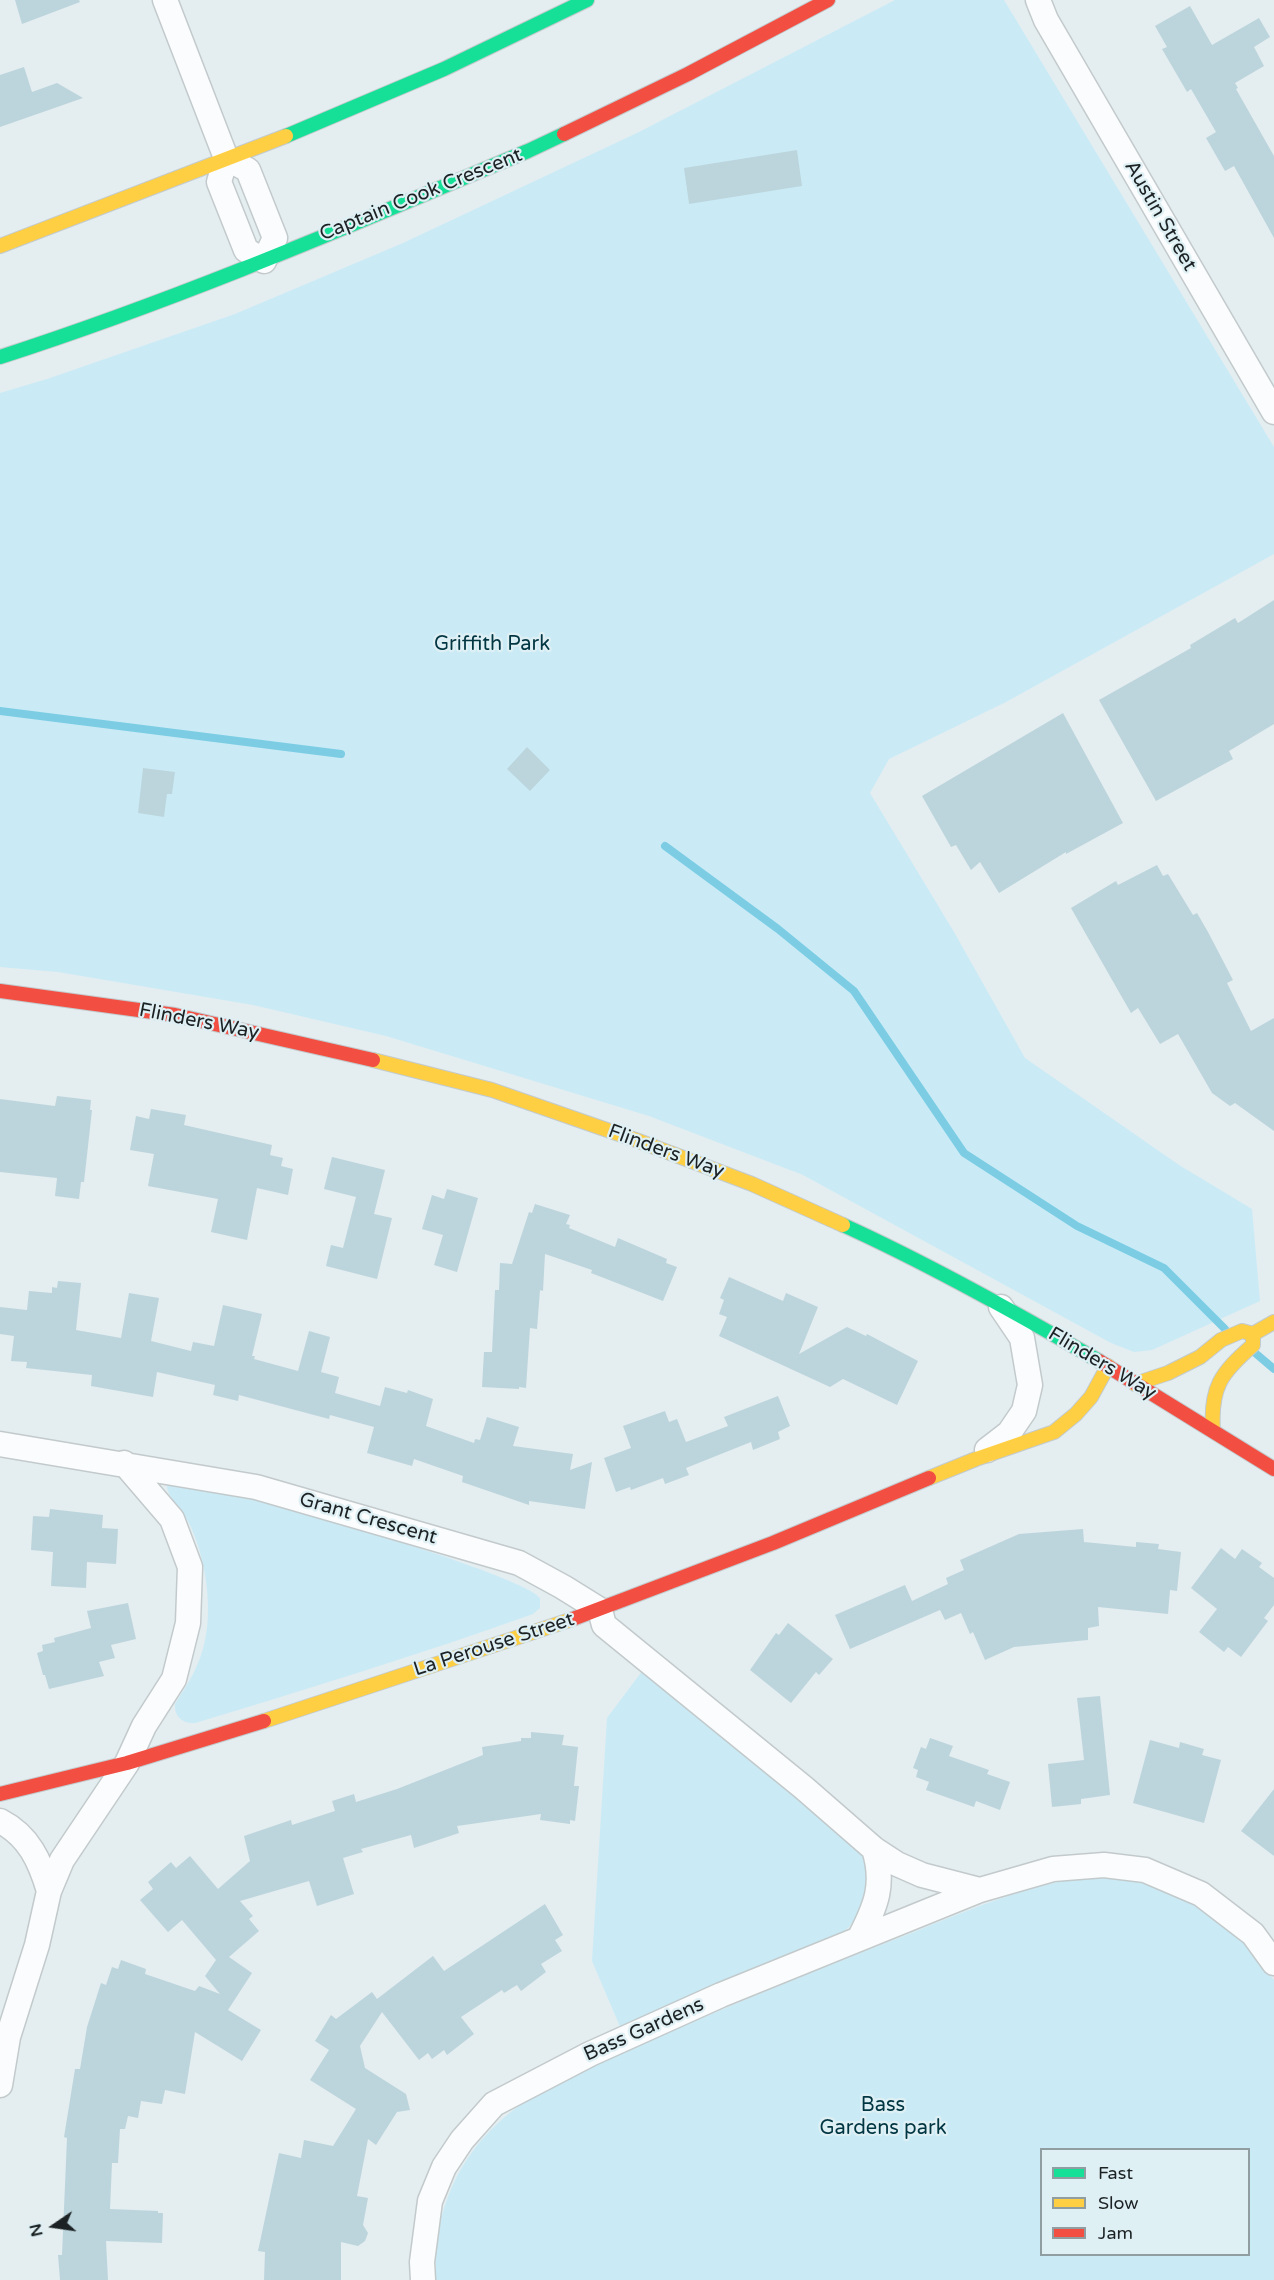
<!DOCTYPE html>
<html>
<head>
<meta charset="utf-8">
<style>
  body { margin:0 }
  #map { position:relative; width:1274px; height:2280px; overflow:hidden; background:#e4edf0; font-family:"Varela Round",sans-serif }
  canvas { display:block }
  .legend { position:absolute; left:1040px; top:2148px; width:210px; height:108px; box-sizing:border-box; background:#dff0f5; border:2px solid #919ea1; margin:0; padding:8px 10px; list-style:none; font-size:18px; color:#1c2224 }
  .legend li { display:flex; align-items:center; gap:12px; height:30px }
  .legend b { width:30px; border:2px solid #919ea1 }
  .north { position:absolute; left:24px; top:2196px; width:60px; height:60px; -webkit-text-stroke:4px #dff0f5; paint-order:stroke; rotate:257deg; font-size:16px; font-weight:700; line-height:24px; text-align:center; color:#1c2224 }
  .north::after { content:''; display:block; margin:auto; width:21px; height:27px; background:#1c2224; clip-path:polygon(50% 0,100% 100%,50% 72%,0 100%) }
</style>
</head>
<body>
<div id="map">
<canvas width="1274" height="2280"></canvas>
<ul class="legend">
<li><b style="height:8px;background:#16e098"></b>Fast</li>
<li><b style="height:8px;background:#ffcf43"></b>Slow</li>
<li><b style="height:8px;background:#f24e42"></b>Jam</li>
</ul>
<div class="north">N</div>
</div>
<script>
const context = document.querySelector('canvas').getContext('2d');
context.lineJoin = 'round';
function fill(path, color) { context.fillStyle = color; context.fill(path, 'evenodd'); }
function stroke(path, color, width, dash) { context.strokeStyle = color; context.lineWidth = width; context.lineCap = dash ? 'butt' : 'round'; context.setLineDash(dash || []); context.stroke(path); }
function label(font, color, halo, rows, align = 'center') {
  context.font = font + ' "Varela Round",sans-serif'; context.lineWidth = 4.5; context.setLineDash([]); context.textBaseline = 'middle'; context.strokeStyle = halo; context.fillStyle = color; for (const [text, x, y, turn = 0] of rows) {
    context.save(); context.translate(x, y); context.rotate((+turn || 0) * Math.PI / 180); context.textAlign = isNaN(turn) ? turn : align; if (halo) context.strokeText(text, 0, 0); context.fillText(text, 0, 0); context.restore();
  }
}
fill(new Path2D(`
  M 895,0 L 1004,0 L 1274,447 L 1274,554 L 1006,702 L 889,759 L 870,793 L 954,932 L 1025,1058 L 1179,1165 L 1252,1209 L 1260,1301 L 1152,1350 L 1134,1352 L 1111,1343 L 803,1175 L 649,1116 L 386,1036 L 253,1005 L 58,972 L 0,967 L 0,393 L 47,379 L 235,314 L 403,243 L 639,132 Z
  M 167,1484 C 192,1488 218,1490 243,1496 C 281,1504 527,1577 540,1598 L 540,1608 L 533,1614 C 421,1654 308,1689 195,1723 C 183,1724 174,1717 175,1704 C 183,1691 192,1678 198,1663 C 216,1623 208,1562 189,1523 C 183,1511 166,1497 167,1484 Z
  M 643,1670 L 852,1840 C 869,1863 872,1875 863,1902 C 858,1916 853,1925 842,1933 L 621,2029 L 592,1961 L 607,1718 Z
  M 1091,1876 L 1133,1878 L 1187,1896 L 1238,1934 L 1274,1980 L 1274,2280 L 436,2280 C 432,2222 453,2165 496,2125 C 535,2087 597,2066 646,2043 C 734,2003 824,1967 914,1932 C 971,1909 1030,1884 1091,1876 ZM 1042,2150 L 1248,2150 L 1248,2254 L 1042,2254 Z`), '#caebf6');
stroke(new Path2D(`
  M 0,711 L 341,754
  M 665,846 L 778,929 L 854,991 L 964,1153 L 1077,1226 L 1164,1268 L 1225,1329
  M 1254,1352 L 1274,1369`), '#7ccde4', 8);
fill(new Path2D(`
  M 15,0 L 79,0 L 80,2 L 22,24 Z
  M 1190,6 L 1212,45 L 1259,18 L 1270,37 L 1254,47 L 1264,66 L 1235,83 L 1238,88 L 1236,89 L 1274,156 L 1274,238 L 1234,166 L 1225,171 L 1206,138 L 1216,132 L 1191,89 L 1187,92 L 1162,49 L 1167,47 L 1155,26 Z
  M 24,67 L 32,92 L 57,83 L 83,98 L 0,127 L 0,75 Z
  M 797,150 L 802,186 L 689,204 L 684,168 Z
  M 1274,600 L 1274,724 L 1229,751 L 1233,759 L 1156,801 L 1099,700 L 1191,648 L 1190,645 L 1235,618 L 1238,623 Z
  M 1063,713 L 1123,823 L 1066,854 L 1066,852 L 999,893 L 980,862 L 971,870 L 956,845 L 951,847 L 922,796 Z
  M 527,747 L 550,770 L 530,791 L 507,769 Z
  M 143,768 L 175,772 L 172,794 L 167,794 L 164,817 L 138,813 Z
  M 1157,865 L 1163,876 L 1168,874 L 1193,915 L 1197,913 L 1208,932 L 1233,980 L 1227,983 L 1251,1031 L 1274,1018 L 1274,1131 L 1235,1103 L 1230,1106 L 1212,1093 L 1178,1034 L 1160,1044 L 1138,1008 L 1131,1013 L 1071,908 L 1116,881 L 1118,885 Z
  M 57,1096 L 91,1100 L 90,1110 L 92,1110 L 84,1182 L 81,1182 L 79,1199 L 55,1196 L 57,1178 L 0,1172 L 0,1099 L 55,1106 Z
  M 151,1109 L 186,1115 L 184,1125 L 272,1145 L 270,1155 L 283,1158 L 281,1166 L 293,1169 L 288,1195 L 257,1188 L 247,1240 L 211,1232 L 218,1199 L 148,1186 L 154,1154 L 130,1150 L 136,1116 L 149,1119 Z
  M 332,1157 L 385,1170 L 374,1214 L 392,1218 L 377,1279 L 326,1266 L 331,1245 L 343,1248 L 356,1197 L 324,1189 Z
  M 447,1189 L 478,1198 L 457,1272 L 434,1265 L 443,1235 L 422,1229 L 432,1195 L 444,1199 Z
  M 535,1204 L 570,1215 L 566,1224 L 570,1225 L 569,1228 L 615,1247 L 618,1238 L 667,1259 L 666,1263 L 677,1267 L 663,1301 L 591,1273 L 592,1270 L 545,1254 L 543,1291 L 540,1290 L 537,1329 L 530,1328 L 526,1388 L 519,1387 L 519,1389 L 482,1387 L 484,1352 L 492,1352 L 495,1290 L 499,1290 L 500,1263 L 512,1264 L 529,1212 L 532,1213 Z
  M 729,1277 L 783,1301 L 786,1293 L 818,1307 L 799,1354 L 847,1327 L 866,1336 L 867,1334 L 918,1361 L 897,1405 L 843,1379 L 830,1387 L 719,1336 L 727,1317 L 719,1314 L 724,1300 L 720,1298 Z
  M 58,1281 L 81,1283 L 76,1330 L 121,1338 L 129,1293 L 159,1298 L 151,1341 L 191,1351 L 193,1342 L 214,1346 L 223,1305 L 262,1314 L 252,1356 L 255,1356 L 254,1359 L 298,1371 L 309,1331 L 330,1337 L 321,1372 L 339,1377 L 335,1393 L 380,1406 L 385,1387 L 407,1393 L 408,1390 L 433,1399 L 426,1426 L 474,1443 L 475,1439 L 480,1440 L 487,1417 L 519,1427 L 513,1446 L 573,1454 L 570,1470 L 592,1462 L 585,1509 L 529,1501 L 529,1505 L 462,1482 L 463,1476 L 414,1459 L 412,1466 L 367,1453 L 374,1427 L 330,1415 L 329,1419 L 239,1395 L 238,1401 L 213,1395 L 215,1385 L 157,1372 L 153,1397 L 91,1386 L 92,1375 L 26,1368 L 27,1362 L 11,1361 L 14,1336 L 0,1334 L 0,1307 L 27,1310 L 29,1291 L 52,1293 L 52,1287 L 57,1288 Z
  M 778,1396 L 790,1426 L 778,1432 L 780,1439 L 753,1450 L 751,1442 L 686,1468 L 689,1475 L 665,1484 L 663,1478 L 631,1490 L 630,1487 L 616,1492 L 604,1458 L 631,1448 L 623,1426 L 665,1411 L 669,1422 L 677,1419 L 686,1442 L 728,1426 L 724,1417 Z
  M 50,1509 L 103,1515 L 102,1528 L 118,1529 L 116,1564 L 87,1562 L 86,1588 L 51,1586 L 53,1552 L 31,1550 L 33,1516 L 49,1517 Z
  M 1083,1529 L 1084,1542 L 1136,1547 L 1136,1542 L 1159,1544 L 1158,1549 L 1181,1552 L 1177,1591 L 1170,1590 L 1168,1614 L 1098,1607 L 1099,1626 L 1088,1628 L 1088,1640 L 1014,1647 L 985,1660 L 973,1632 L 970,1634 L 961,1613 L 945,1620 L 940,1610 L 850,1649 L 835,1615 L 905,1585 L 912,1601 L 948,1584 L 946,1578 L 964,1570 L 960,1560 L 1019,1534 Z
  M 1221,1548 L 1235,1559 L 1242,1549 L 1262,1563 L 1259,1567 L 1274,1578 L 1274,1605 L 1264,1618 L 1268,1621 L 1241,1657 L 1228,1647 L 1224,1652 L 1199,1632 L 1217,1609 L 1191,1588 Z
  M 128,1603 L 136,1639 L 111,1645 L 115,1658 L 99,1662 L 104,1676 L 49,1689 L 45,1675 L 43,1675 L 37,1653 L 43,1651 L 42,1645 L 55,1642 L 54,1638 L 91,1628 L 87,1611 Z
  M 788,1623 L 833,1659 L 819,1675 L 816,1672 L 791,1703 L 750,1670 L 776,1633 L 779,1635 Z
  M 1100,1696 L 1110,1795 L 1081,1799 L 1081,1804 L 1052,1807 L 1048,1764 L 1084,1760 L 1077,1698 Z
  M 531,1732 L 564,1735 L 562,1745 L 578,1747 L 574,1786 L 579,1786 L 575,1821 L 570,1820 L 570,1824 L 540,1820 L 541,1814 L 457,1826 L 459,1833 L 414,1848 L 411,1835 L 361,1849 L 363,1852 L 343,1858 L 354,1894 L 317,1906 L 309,1881 L 240,1901 L 253,1916 L 249,1919 L 259,1931 L 229,1957 L 252,1973 L 228,2010 L 261,2030 L 242,2061 L 195,2032 L 185,2094 L 165,2090 L 162,2104 L 141,2101 L 138,2118 L 128,2116 L 125,2129 L 120,2129 L 118,2163 L 112,2163 L 110,2209 L 158,2211 L 158,2213 L 163,2213 L 162,2243 L 106,2241 L 108,2280 L 60,2280 L 58,2255 L 62,2255 L 67,2138 L 64,2137 L 75,2069 L 80,2069 L 87,2027 L 101,1983 L 106,1985 L 112,1967 L 118,1969 L 121,1960 L 146,1969 L 145,1974 L 195,1991 L 199,1986 L 220,1994 L 205,1976 L 216,1960 L 182,1920 L 168,1932 L 140,1900 L 153,1889 L 148,1882 L 171,1862 L 176,1868 L 190,1856 L 218,1889 L 250,1861 L 244,1836 L 291,1820 L 292,1825 L 335,1811 L 332,1801 L 354,1794 L 356,1802 L 397,1789 L 483,1755 L 482,1747 L 521,1741 L 521,1738 L 531,1738 Z
  M 930,1738 L 953,1746 L 949,1756 L 989,1770 L 987,1774 L 1010,1782 L 1000,1810 L 976,1801 L 974,1807 L 926,1790 L 929,1782 L 916,1777 L 918,1770 L 913,1768 L 921,1747 L 926,1749 Z
  M 1150,1740 L 1179,1748 L 1180,1742 L 1204,1749 L 1202,1755 L 1221,1760 L 1204,1823 L 1133,1803 Z
  M 1274,1789 L 1274,1856 L 1241,1831 Z
  M 545,1904 L 563,1935 L 555,1940 L 562,1951 L 541,1964 L 546,1972 L 521,1991 L 517,1985 L 504,1993 L 502,1990 L 461,2017 L 474,2034 L 447,2055 L 444,2050 L 432,2059 L 428,2053 L 419,2060 L 382,2012 L 360,2046 L 365,2068 L 406,2094 L 410,2110 L 397,2112 L 376,2145 L 368,2139 L 357,2196 L 368,2198 L 363,2225 L 368,2233 L 365,2241 L 358,2246 L 341,2242 L 341,2280 L 264,2280 L 265,2252 L 258,2251 L 279,2153 L 301,2158 L 304,2140 L 333,2146 L 356,2109 L 310,2080 L 329,2050 L 315,2041 L 331,2015 L 336,2019 L 372,1992 L 377,1999 L 433,1956 L 444,1971 Z`), '#bcd5dc');
const street = new Path2D(`
  M 165,0 L 226,158 L 219,182 L 246,250 L 264,261 L 275,238 L 248,170 L 226,158
  M 1038,0 L 1046,20 L 1274,412
  M 0,1444 L 256,1487 L 519,1563 L 563,1587 L 600,1610 L 604,1625 L 804,1788 L 874,1849 L 897,1864 L 922,1875 L 980,1890
  M 987,1450 L 1009,1433 L 1024,1411 L 1030,1385 L 1022,1338 L 1001,1307
  M 0,1821 C 29,1836 40,1861 49,1891
  M 860,1937 C 876,1906 885,1884 874,1849
  M 0,2085 L 8,2037 L 37,1945 L 49,1891 L 62,1860 L 127,1763 L 144,1726 L 174,1679 L 188,1623 L 190,1567 L 172,1519 L 124,1463
  M 423,2280 L 422,2262 L 430,2201 L 444,2167 L 462,2140 L 494,2104 L 590,2054 L 721,1995 L 980,1890 L 1053,1869 L 1104,1865 L 1145,1870 L 1201,1894 L 1253,1934 L 1274,1963`);
const fast = new Path2D(`
  M 286,136 L 444,69 L 587,0
  M 0,357 C 180,299 354,224 528,151 L 564,134
  M 843,1225 C 931,1265 1015,1312 1099,1361`);
const slow = new Path2D(`
  M 0,246 L 286,136
  M 373,1060 L 492,1090 L 636,1140 L 752,1184 L 843,1225
  M 1135,1384 L 1168,1373 L 1200,1357 L 1221,1340 L 1242,1331 L 1253,1334 L 1274,1322
  M 1213,1431 C 1210,1387 1221,1373 1253,1345 L 1253,1334
  M 929,1478 L 976,1459 L 1054,1432 L 1076,1414 L 1091,1397 L 1108,1366
  M 264,1721 L 570,1620`);
const jam = new Path2D(`
  M 564,134 L 688,74 L 828,0
  M 0,991 L 175,1015 L 373,1060
  M 1099,1361 L 1274,1469
  M 570,1620 L 773,1543 L 929,1478
  M 0,1794 L 127,1763 L 264,1721`);
stroke(street, '#c3cacc', 27);
stroke(fast, '#c3cacc', 16);
stroke(slow, '#c3cacc', 16);
stroke(jam, '#c3cacc', 16);
stroke(street, '#fbfcfd', 24);
stroke(fast, '#16e098', 14);
stroke(slow, '#ffcf43', 14);
stroke(jam, '#f24e42', 14);
label('20px', '#1c2224', '#dff0f5', [
  ["Captain Cook Crescent",421,195,-22],
  ["Austin Street",1160,216,60],
  ["Flinders Way",199,1022,11],
  ["Flinders Way",666,1152,20],
  ["Flinders Way",1102,1364,31],
  ["Grant Crescent",368,1519,16],
  ["La Perouse Street",494,1645,-18],
  ["Bass Gardens",644,2030,-24]
]);
label('20px', '#003542', '#dff0f5', [
  ["Griffith Park",492,645],
  ["Bass",883,2106],
  ["Gardens park",883,2129]
]);
</script>
</body>
</html>
